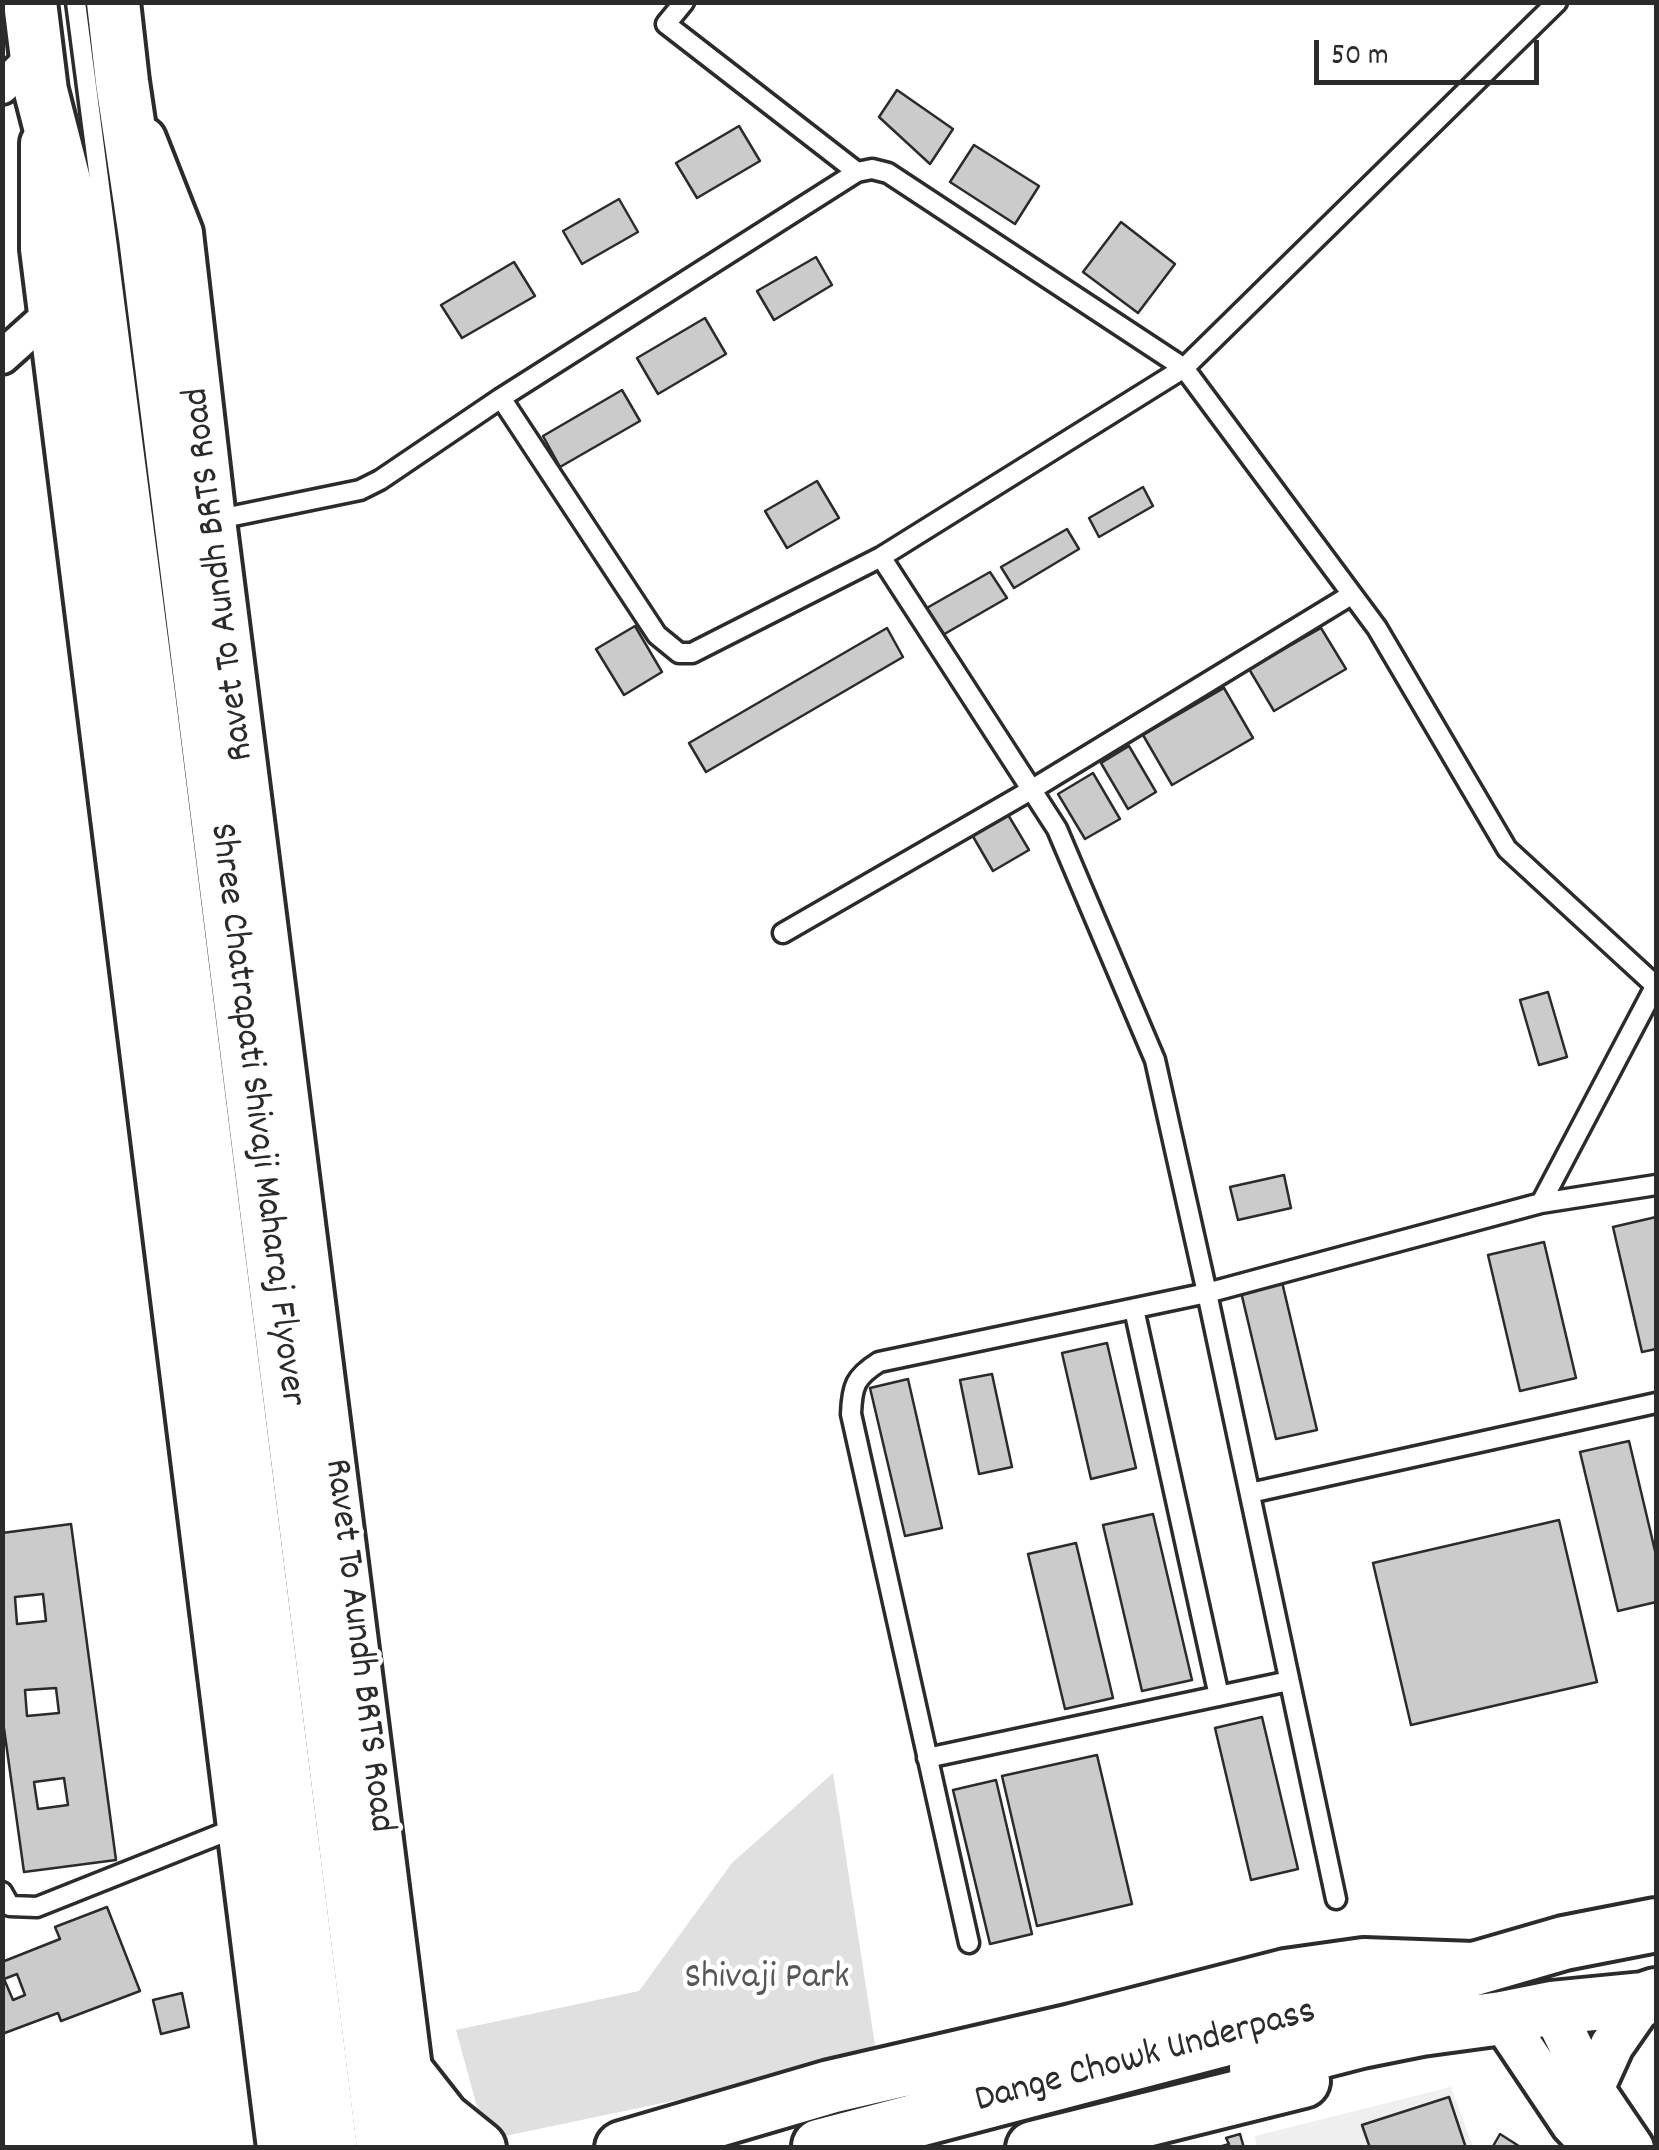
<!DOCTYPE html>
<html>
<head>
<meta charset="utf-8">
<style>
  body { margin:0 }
  #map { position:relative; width:1659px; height:2150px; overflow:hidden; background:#fff; font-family:Dekko,sans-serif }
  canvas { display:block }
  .frame { position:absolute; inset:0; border:5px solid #2b2b2b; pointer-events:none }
  .scale { position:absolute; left:1314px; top:40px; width:225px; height:45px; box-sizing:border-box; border:5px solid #2b2b2b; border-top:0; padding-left:12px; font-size:30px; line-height:35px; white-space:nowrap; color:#2b2b2b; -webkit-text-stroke:8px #fff; paint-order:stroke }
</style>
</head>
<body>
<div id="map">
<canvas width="1659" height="2150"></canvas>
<div class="frame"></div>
<div class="scale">50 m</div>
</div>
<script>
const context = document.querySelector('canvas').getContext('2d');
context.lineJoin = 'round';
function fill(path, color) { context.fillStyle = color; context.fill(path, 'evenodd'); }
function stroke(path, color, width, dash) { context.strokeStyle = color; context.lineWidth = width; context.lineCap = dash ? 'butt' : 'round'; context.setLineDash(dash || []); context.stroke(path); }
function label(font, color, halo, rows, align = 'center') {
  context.font = font + ' Dekko,sans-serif'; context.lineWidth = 9; context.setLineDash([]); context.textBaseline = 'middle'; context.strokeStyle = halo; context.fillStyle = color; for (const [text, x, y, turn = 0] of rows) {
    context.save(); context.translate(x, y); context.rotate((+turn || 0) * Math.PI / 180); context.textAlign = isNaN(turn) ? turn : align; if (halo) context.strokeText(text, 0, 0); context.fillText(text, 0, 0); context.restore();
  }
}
fill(new Path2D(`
  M 1451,2087 L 1473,2147 L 1257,2147 L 1255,2136 Z`), '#efefef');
fill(new Path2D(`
  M 833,1773 L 877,2058 L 486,2140 L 456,2030 L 639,1991 L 732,1863 Z`), '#e0e0e0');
const building = new Path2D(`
  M 897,90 L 953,129 L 930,164 L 879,117 Z
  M 739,126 L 760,161 L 697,198 L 676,163 Z
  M 974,145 L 1039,186 L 1015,224 L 950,182 Z
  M 619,199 L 638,232 L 582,264 L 563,231 Z
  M 1121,222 L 1175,264 L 1138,313 L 1083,272 Z
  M 816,257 L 832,285 L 774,320 L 757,291 Z
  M 514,262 L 535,296 L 462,338 L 441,305 Z
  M 705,318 L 726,354 L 658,394 L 637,358 Z
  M 622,390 L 640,421 L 560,467 L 543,436 Z
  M 817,481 L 839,518 L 787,548 L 765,511 Z
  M 1143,487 L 1153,506 L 1099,537 L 1089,518 Z
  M 1067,529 L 1079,549 L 1014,588 L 1001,567 Z
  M 990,572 L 1007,598 L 941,636 L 925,609 Z
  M 635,626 L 662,672 L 624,695 L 596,649 Z
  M 887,628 L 903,657 L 706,772 L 689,743 Z
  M 1321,628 L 1346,669 L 1274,711 L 1249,669 Z
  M 1224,688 L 1253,738 L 1172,785 L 1143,735 Z
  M 1129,746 L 1156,792 L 1128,809 L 1101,763 Z
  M 1093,773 L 1120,819 L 1085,839 L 1058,794 Z
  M 1007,813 L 1029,850 L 993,871 L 971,833 Z
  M 1548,992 L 1567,1057 L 1539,1065 L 1520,1000 Z
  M 1284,1175 L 1291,1208 L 1238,1220 L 1230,1187 Z
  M 1656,1217 L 1656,1349 L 1642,1352 L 1613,1227 Z
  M 1544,1242 L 1576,1378 L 1520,1391 L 1488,1255 Z
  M 1282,1282 L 1317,1430 L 1276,1439 L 1241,1292 Z
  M 1107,1343 L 1136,1468 L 1091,1479 L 1062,1353 Z
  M 992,1374 L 1012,1467 L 979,1474 L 960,1380 Z
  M 908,1379 L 942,1528 L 905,1536 L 870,1388 Z
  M 1629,1441 L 1656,1555 L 1656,1602 L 1618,1611 L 1580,1452 Z
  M 1153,1514 L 1192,1680 L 1142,1691 L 1103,1525 Z
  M 1559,1520 L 1597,1682 L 1411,1725 L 1373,1563 Z
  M 71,1524 L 116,1860 L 24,1872 L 2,1714 L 2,1533 ZM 43,1594 L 46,1621 L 17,1624 L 15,1597 ZM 56,1688 L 59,1713 L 27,1716 L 25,1690 ZM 64,1778 L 68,1805 L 38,1809 L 34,1782 Z
  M 1076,1543 L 1113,1698 L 1065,1709 L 1028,1554 Z
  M 1262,1717 L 1298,1869 L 1251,1880 L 1215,1728 Z
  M 1097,1755 L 1132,1904 L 1037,1926 L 1002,1776 Z
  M 996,1780 L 1032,1934 L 990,1944 L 953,1790 Z
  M 107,1907 L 140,1991 L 61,2021 L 58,2013 L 2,2034 L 2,1962 L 60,1939 L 55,1927 ZM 17,1974 L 25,1995 L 13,2000 L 4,1979 Z
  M 182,1993 L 189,2027 L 161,2034 L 153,2000 Z
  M 1449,2097 L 1466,2148 L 1370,2148 L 1362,2125 Z
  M 1240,2134 L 1244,2148 L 1216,2148 L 1229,2144 L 1226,2138 Z
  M 1500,2134 L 1522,2148 L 1492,2148 Z`);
fill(building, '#cbcbcb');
stroke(building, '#2b2b2b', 2.5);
const service = new Path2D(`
  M 76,2 L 166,693 L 348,2148
  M 684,2 L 666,24 L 857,172
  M 501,398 L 657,635 L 679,653 L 692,653 L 881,557
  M 214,520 L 360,490 L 380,480 L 501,398 L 857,172 L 872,169 L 888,173 L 1184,368 L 1557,2
  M 783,933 L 1031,790 L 1351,595
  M 1541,1203 L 1656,1185
  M 1134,1309 L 1219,1696
  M 1250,1493 L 1656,1403
  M 927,1758 L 1289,1681
  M 2,1892 L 10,1906 L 37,1907 L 238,1827
  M 1336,1899 L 1207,1293 L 1155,1060 L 1057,829 L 881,557 L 1184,368 L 1377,628 L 1507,849 L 1656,986
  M 969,1943 L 851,1414 C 852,1386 855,1377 879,1362 L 1207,1293 L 1541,1203 L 1656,985`);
const minor = new Path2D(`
  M 2,87 L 37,53
  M 2,357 L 50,314`);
const tertiary = new Path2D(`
  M 144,139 L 181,233 L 214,520 L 420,2148
  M 42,143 L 42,249 L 279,2148
  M 1552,2008 L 1592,2089
  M 1502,2018 L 1573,2124 L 1596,2148
  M 1632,2148 L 1592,2089 L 1612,2045 L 1644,1999`);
const primary = new Path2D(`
  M 30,2 L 41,91 L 81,247 L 316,2148
  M 113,2 L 122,82 L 145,237 L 383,2148
  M 1256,2068 L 1361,2041 L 1421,2029 L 1502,2018 L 1552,2008 L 1644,1999 L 1656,1995
  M 410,2077 L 443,2119 L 479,2148
  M 819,2146 L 1291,2022 L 1564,1943 L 1656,1925
  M 622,2148 L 830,2087 L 1072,2031 L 1286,1976 L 1364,1965 L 1473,1969
  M 1033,2148 L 1303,2081`);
stroke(service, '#2b2b2b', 25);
stroke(minor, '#2b2b2b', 40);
stroke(tertiary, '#2b2b2b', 50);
stroke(primary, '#2b2b2b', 60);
stroke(service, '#fff', 18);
stroke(minor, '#fff', 32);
stroke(tertiary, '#fff', 42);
stroke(primary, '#fff', 52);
label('38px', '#2b2b2b', '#fff', [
  ["Ravet To Aundh BRTS Road",222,574,-97],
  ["Shree Chatrapati Shivaji Maharaj Flyover",254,1115,83],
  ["Ravet To Aundh BRTS Road",356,1646,83],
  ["Dange Chowk Underpass",1146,2059,-15]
]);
label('38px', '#585858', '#fff', [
  ["Shivaji Park",767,1981]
]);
</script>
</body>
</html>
